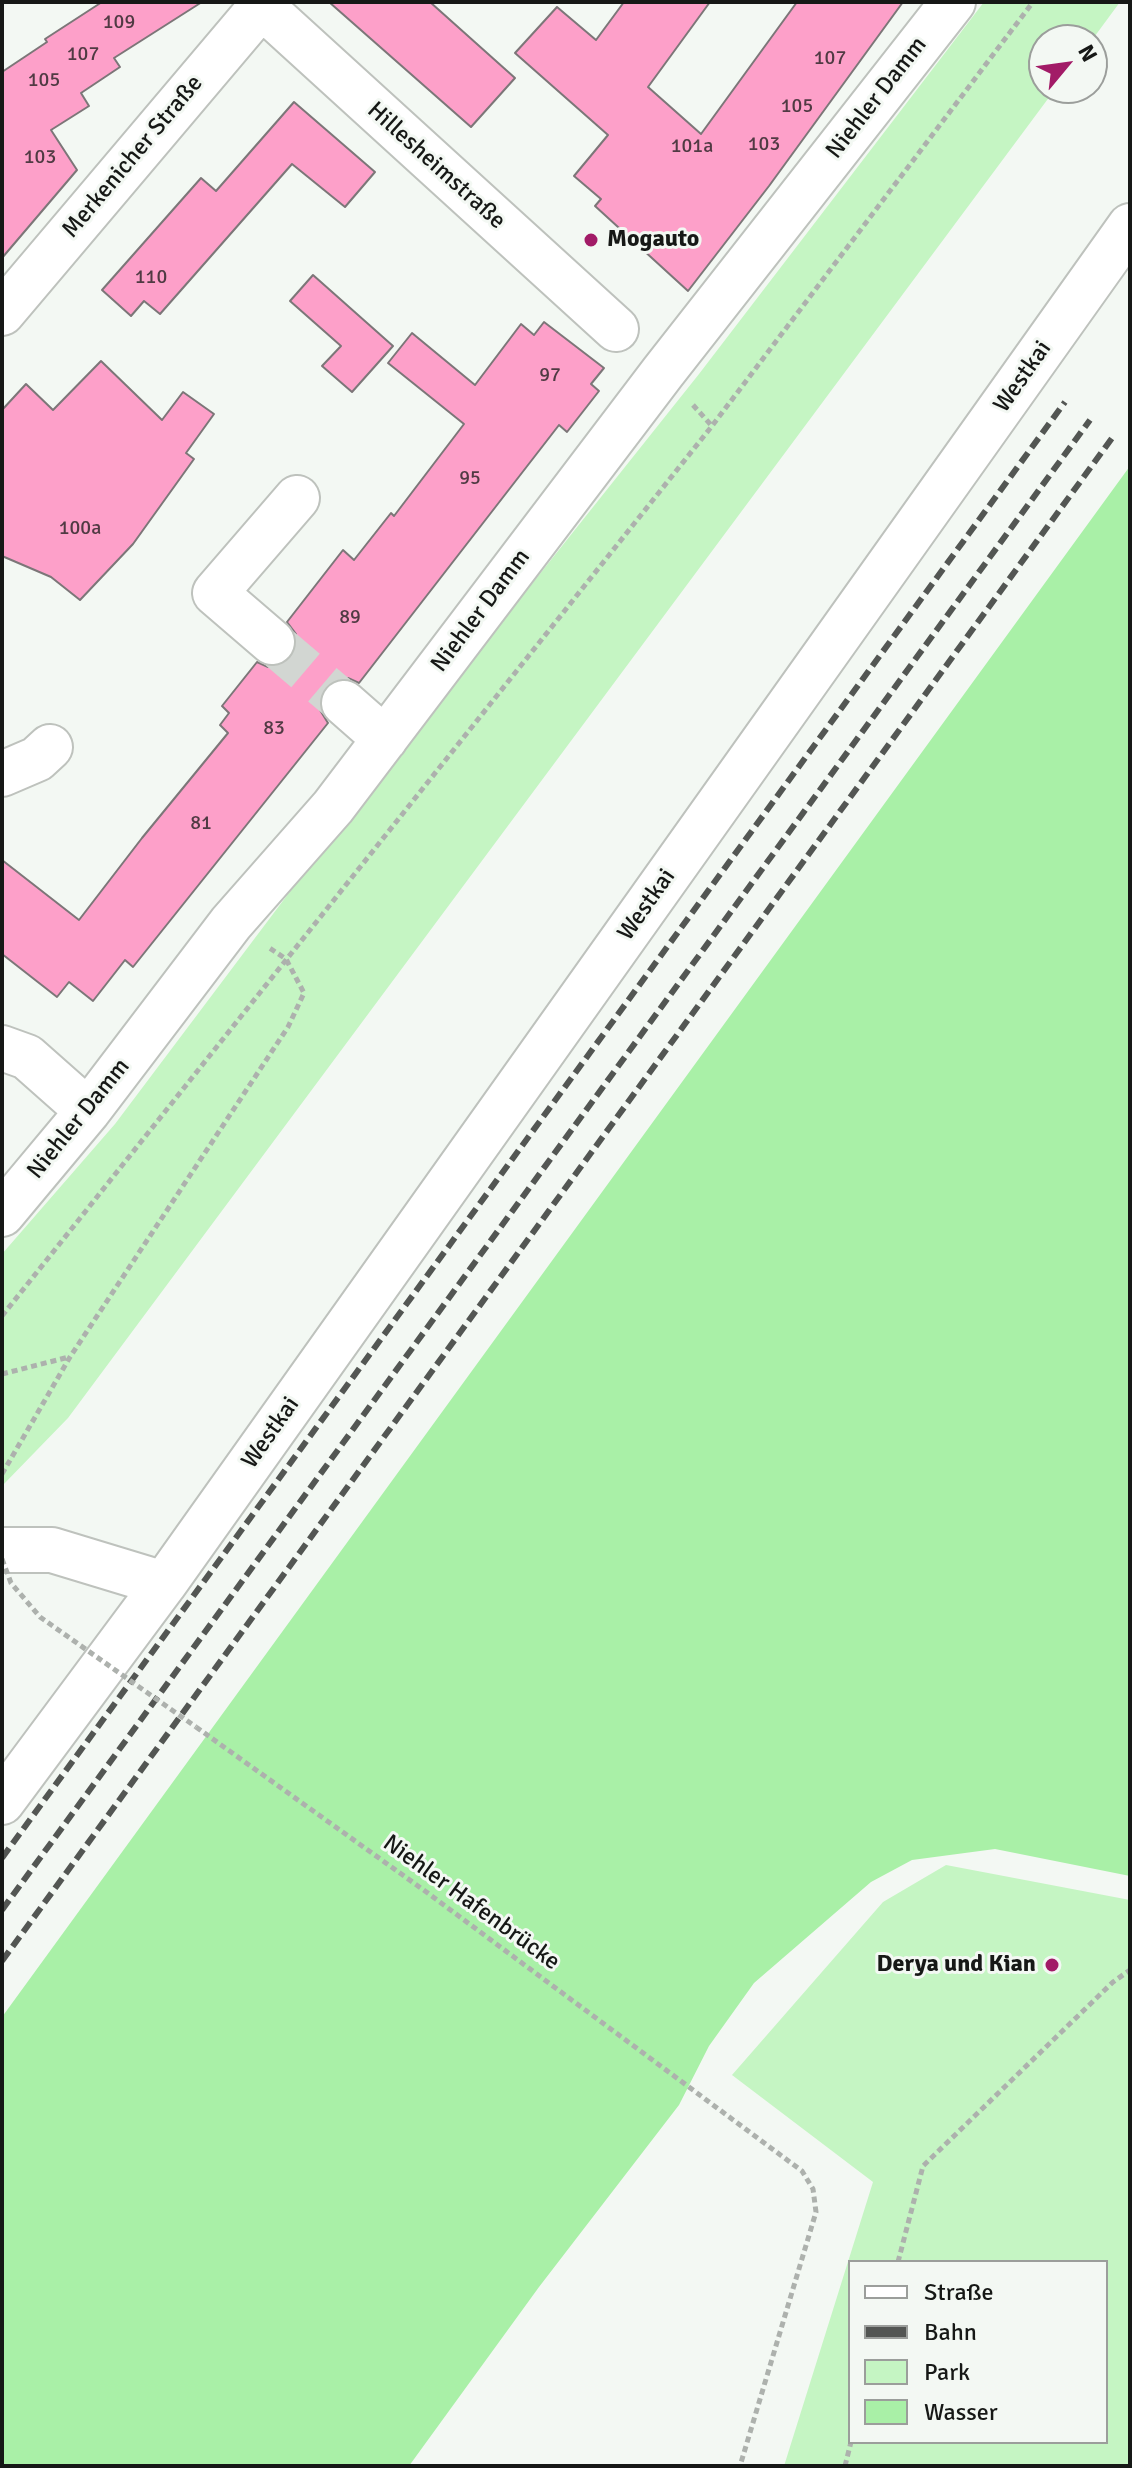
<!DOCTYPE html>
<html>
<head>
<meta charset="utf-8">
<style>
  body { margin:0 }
  #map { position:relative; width:1132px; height:2468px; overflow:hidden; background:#f3f8f3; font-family:Signika,sans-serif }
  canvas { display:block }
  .frame { position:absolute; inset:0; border:4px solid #161816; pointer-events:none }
  .legend { position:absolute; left:848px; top:2260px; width:260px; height:184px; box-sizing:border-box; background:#f3f8f3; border:2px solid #9b9e9b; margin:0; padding:10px 14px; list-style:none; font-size:24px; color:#161816 }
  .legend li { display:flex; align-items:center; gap:16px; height:40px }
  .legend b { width:40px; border:2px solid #9b9e9b }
  .north { position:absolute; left:1028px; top:24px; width:80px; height:80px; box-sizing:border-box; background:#f3f8f3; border:2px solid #9b9e9b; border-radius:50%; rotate:61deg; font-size:22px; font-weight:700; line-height:32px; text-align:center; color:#161816 }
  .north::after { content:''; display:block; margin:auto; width:28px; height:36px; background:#a21b67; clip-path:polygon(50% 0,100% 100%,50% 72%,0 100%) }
</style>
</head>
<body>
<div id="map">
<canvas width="1132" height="2468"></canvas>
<div class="frame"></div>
<ul class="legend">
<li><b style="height:10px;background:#fff"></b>Straße</li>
<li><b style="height:10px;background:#535653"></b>Bahn</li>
<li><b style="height:22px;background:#c5f5c3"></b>Park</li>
<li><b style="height:22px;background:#a9f0a7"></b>Wasser</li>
</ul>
<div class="north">N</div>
</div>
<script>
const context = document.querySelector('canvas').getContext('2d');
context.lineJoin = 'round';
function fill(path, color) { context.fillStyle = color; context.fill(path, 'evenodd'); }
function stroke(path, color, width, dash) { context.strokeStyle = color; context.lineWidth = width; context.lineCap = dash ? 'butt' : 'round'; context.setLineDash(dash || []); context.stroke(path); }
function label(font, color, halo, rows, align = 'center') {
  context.font = font + ' Signika,sans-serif'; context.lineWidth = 6; context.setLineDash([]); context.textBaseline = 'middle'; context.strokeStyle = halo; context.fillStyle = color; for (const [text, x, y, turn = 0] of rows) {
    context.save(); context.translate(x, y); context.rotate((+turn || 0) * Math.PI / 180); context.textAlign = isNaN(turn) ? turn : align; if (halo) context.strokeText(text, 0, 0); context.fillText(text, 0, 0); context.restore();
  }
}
fill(new Path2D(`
  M 984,2 L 1120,2 L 1092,40 L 1044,40 L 1044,88 L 1056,88 L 68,1418 L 2,1486 L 2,1254 L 115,1124 L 343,821 L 699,374 Z
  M 946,1865 L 1130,1900 L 1130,2466 L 784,2466 L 873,2182 L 732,2075 L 883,1902 ZM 850,2262 L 1106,2262 L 1106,2442 L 850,2442 Z`), '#c5f5c3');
fill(new Path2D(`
  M 1130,466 L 1130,1876 L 995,1849 L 912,1860 L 871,1882 L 754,1983 L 709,2046 L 679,2105 L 539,2287 L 409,2466 L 2,2466 L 2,2017 Z`), '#a9f0a7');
const building = new Path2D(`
  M 102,2 L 202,2 L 114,58 L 120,67 L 81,93 L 89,106 L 51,130 L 77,170 L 2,258 L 2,72 L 47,42 L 45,39 Z
  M 329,2 L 430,2 L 515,78 L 471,127 Z
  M 624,2 L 710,2 L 648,87 L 701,134 L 797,2 L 903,2 L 769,186 L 688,291 L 595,206 L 601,199 L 574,176 L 608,135 L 515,53 L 557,7 L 596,40 Z
  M 294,102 L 375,172 L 345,207 L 292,164 L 160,314 L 144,301 L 131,316 L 102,290 L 201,178 L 216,191 Z
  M 313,275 L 393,346 L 352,392 L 322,366 L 341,346 L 290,301 Z
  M 544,322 L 604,368 L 591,384 L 599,391 L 567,432 L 559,425 L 359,683 L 348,678 L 337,679 L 325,687 L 320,697 L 320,710 L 328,723 L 133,967 L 125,960 L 93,1001 L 69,982 L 57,997 L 2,954 L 2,860 L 79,920 L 142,838 L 228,733 L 220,725 L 229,713 L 222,706 L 257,662 L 268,667 L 280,666 L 290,659 L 296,647 L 296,634 L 287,622 L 343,550 L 354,560 L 391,513 L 394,516 L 464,424 L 388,363 L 412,333 L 475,385 L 521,324 L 534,335 Z
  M 101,361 L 162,420 L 183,392 L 214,414 L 186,453 L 194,459 L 133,544 L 80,600 L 51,577 L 2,556 L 2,410 L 26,384 L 53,410 Z`);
fill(building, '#fda0c9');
stroke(building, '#7c7678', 2);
stroke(new Path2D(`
  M 272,642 L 344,703`), '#d2d6d2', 44, [44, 22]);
const minor = new Path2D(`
  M 257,2 L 616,329
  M 2,313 L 265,2
  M 272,642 L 215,593 L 297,498
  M 344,703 L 385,739
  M 2,774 L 37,759 L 50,747
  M 2,1048 L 27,1057 L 88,1111
  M 2,1214 L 88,1111 L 231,923 L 333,807 L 663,372 L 953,2
  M 2,1550 L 52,1550 L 164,1584 L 1130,226
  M 2,1802 L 164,1584`);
stroke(minor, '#bec2bd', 48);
stroke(new Path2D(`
  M 693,405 L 712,426
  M 2,1316 L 712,426 L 1033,2
  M 2,1374 L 69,1357
  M 2,1474 L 70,1357 L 288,1027 L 304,993 L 286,959 L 268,947
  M 196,1727 L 425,1891 L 802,2171 L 813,2189 L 816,2212 L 740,2466
  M 898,2262 L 923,2166 L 1113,1982 L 1130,1970
  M 845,2466 L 851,2442`), '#adb1ad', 5, [6, 4]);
stroke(minor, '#fff', 44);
stroke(new Path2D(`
  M 2,1858 L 1065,402
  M 2,1910 L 1090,420
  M 2,1961 L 1115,434`), '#535653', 6, [12, 6]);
stroke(new Path2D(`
  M 2,1559 L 11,1583 L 40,1617 L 196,1727`), '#adb1ad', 5, [6, 4]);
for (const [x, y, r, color] of [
  [591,240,8,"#a21b67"],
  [1052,1965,8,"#a21b67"]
]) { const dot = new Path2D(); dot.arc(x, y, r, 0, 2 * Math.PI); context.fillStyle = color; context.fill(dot); stroke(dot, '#f3f8f3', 3); }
label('20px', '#503a43', null, [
  ["109",119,23],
  ["107",83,55],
  ["107",830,59],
  ["105",44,81],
  ["105",797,107],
  ["103",764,145],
  ["101a",692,147],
  ["103",40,158],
  ["110",151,278],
  ["97",550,376],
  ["95",470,479],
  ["100a",80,529],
  ["89",350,618],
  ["83",274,729],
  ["81",201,824]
]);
label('24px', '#161816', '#f3f8f3', [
  ["Niehler Damm",877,98,-52],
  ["Merkenicher Straße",133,157,-50],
  ["Hillesheimstraße",436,166,42],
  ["Westkai",1023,377,-55],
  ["Niehler Damm",481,611,-53],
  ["Westkai",647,905,-55],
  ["Niehler Damm",79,1119,-51],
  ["Westkai",271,1433,-55],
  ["Niehler Hafenbrücke",471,1903,36]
]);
label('bold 24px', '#161816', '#f3f8f3', [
  ["Mogauto",607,240],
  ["Derya und Kian",1036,1965,"right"]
], 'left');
</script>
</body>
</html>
